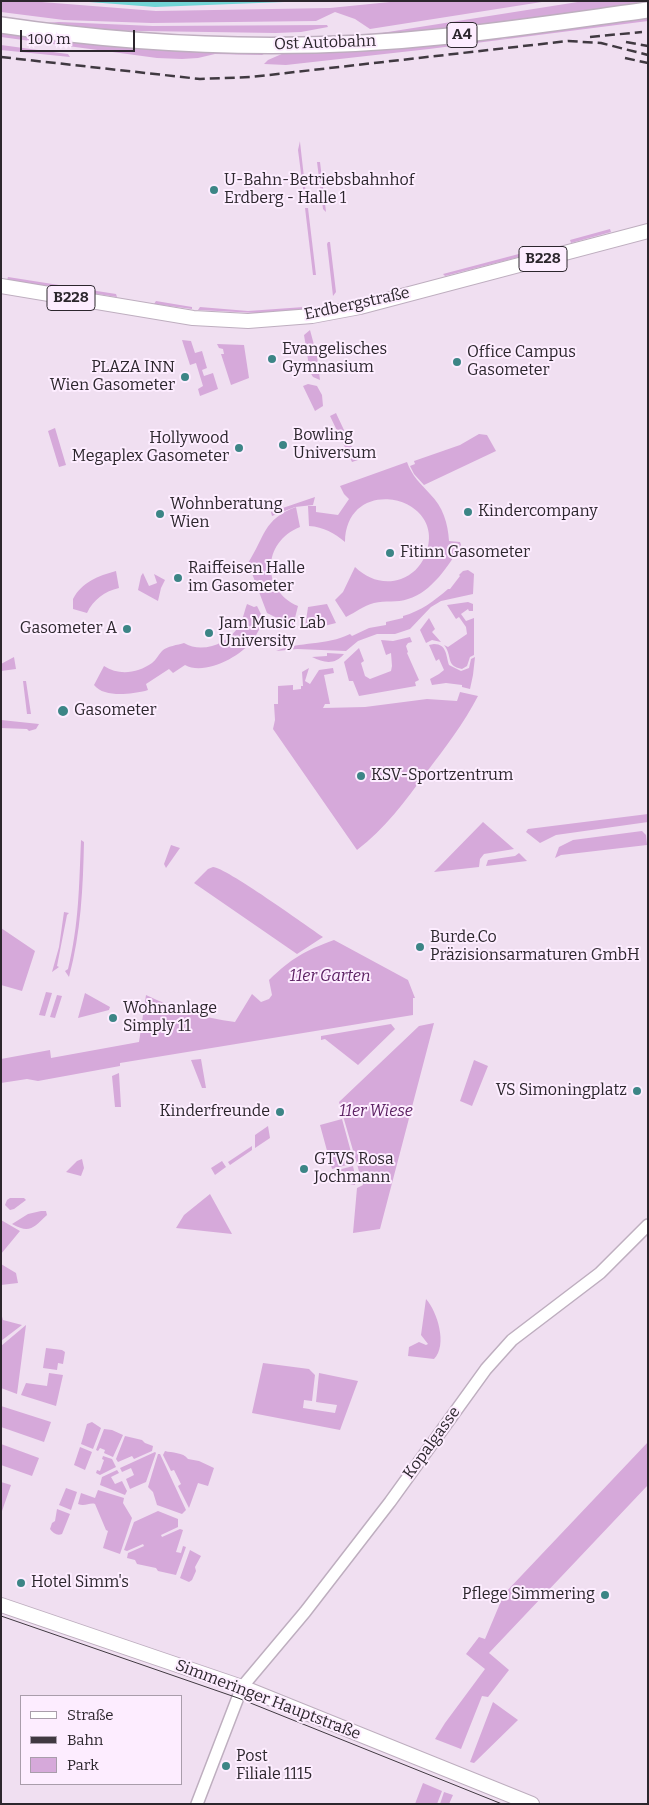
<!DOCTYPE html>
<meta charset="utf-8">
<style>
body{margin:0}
#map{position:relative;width:649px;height:1805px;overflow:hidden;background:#f0dff1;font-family:Bitter,serif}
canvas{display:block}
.frame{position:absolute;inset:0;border:2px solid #2c262d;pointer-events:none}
.legend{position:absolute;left:20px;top:1695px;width:162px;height:90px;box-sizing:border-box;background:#fdedff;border:1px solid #a99dab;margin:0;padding:6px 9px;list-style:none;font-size:15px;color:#2c262d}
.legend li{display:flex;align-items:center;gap:10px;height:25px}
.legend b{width:25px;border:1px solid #a99dab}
.scale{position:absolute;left:20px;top:30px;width:115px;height:22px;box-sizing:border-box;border:2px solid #2c262d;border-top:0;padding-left:6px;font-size:15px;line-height:18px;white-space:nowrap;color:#2c262d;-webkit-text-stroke:4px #fdedff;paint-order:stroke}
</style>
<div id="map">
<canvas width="649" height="1805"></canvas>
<div class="frame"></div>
<ul class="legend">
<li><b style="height:6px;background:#fff"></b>Straße</li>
<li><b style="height:6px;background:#403941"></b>Bahn</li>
<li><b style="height:14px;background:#d6a9da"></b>Park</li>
</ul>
<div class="scale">100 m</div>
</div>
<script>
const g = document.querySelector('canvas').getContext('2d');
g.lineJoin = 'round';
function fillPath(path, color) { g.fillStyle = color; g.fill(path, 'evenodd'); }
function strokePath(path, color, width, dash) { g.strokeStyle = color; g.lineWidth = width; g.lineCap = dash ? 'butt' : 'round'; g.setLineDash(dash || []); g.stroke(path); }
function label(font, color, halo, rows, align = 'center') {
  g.font = font + ' Bitter,serif'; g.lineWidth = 4; g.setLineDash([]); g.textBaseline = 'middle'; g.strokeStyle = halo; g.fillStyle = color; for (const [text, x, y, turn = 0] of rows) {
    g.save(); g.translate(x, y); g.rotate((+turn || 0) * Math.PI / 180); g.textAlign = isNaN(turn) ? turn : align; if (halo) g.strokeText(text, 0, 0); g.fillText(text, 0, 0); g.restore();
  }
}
const green = new Path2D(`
 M1,1h28l127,10 174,-3 70,-7h148l-178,28 -15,-10 -20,-7 -19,9 -165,2 -87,-3 -63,-8z
 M584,1h64v2l-175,25 -169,13 -114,-5 117,2 62,-3z
 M648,17v4l-219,28 -143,16 -22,-1 4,-4 16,-7 82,-3 133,-13 1,2 8,-1v-2z
 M59,22l94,4 174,-1 1,2 -27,5 -25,1 -201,-3 -47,-6z
 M1,33l77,10 108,9 80,1 -4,2 -47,-1 -17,4 -16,1 -25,-1 -156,-21z
 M1,45l67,9 2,3 -69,-7z
 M300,141v1l7,62h-2l-7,-54z
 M317,162h3l6,50 -3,-3z
 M305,208h3l8,67h-3z
 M610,229l1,3 -40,11 -1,-3z
 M328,242h2l6,50 -3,4 -6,-52z
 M530,251l1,3 -86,22 -2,-2z
 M8,277l108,17 1,3 -110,-17z
 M156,301l36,6v2l-38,-5z
 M200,307l48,4 56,-4 3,3 -50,3 -59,-3z
 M310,330l7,26 3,24 -7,-3 -3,-5 -6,-37z
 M182,340l9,1 4,12 7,-2 5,17 -5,2 2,6 9,-3 5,16 -18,7 -2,-7 5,-3 -7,-23 -6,2z
 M217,344l27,1 5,33 -18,7 -10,-31h3l-1,-5 -4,-1z
 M308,384l9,2 5,9 1,11 -8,5 -12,-25z
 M336,413l22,47 -6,2 -22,-46z
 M55,428l11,37 -7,2 -11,-36z
 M479,434l8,1 9,16 -72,34 -10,-11 -4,-8 5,-2 -1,-3 46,-16z
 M407,462c5,14 13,21 23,32 13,13 18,29 19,47l11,1 1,3c-12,20 -29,47 -53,54 -11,4 -23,1 -34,4 -11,3 -18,9 -28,14l-11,-17 8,-8 12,-25c13,12 29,18 46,12 11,-4 19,-12 24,-23 26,-60 -79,-84 -80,-14 -11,-9 -21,-15 -36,-16l-1,-20h8v6l22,3 11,-16 -5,-5 -4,-8z
 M315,497l-2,8 -18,2 -23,9 -1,-4z
 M296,507l4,20c-38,15 -39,63 -2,79l-5,20 -26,-13 -19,-50c17,-26 15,-44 48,-56z
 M468,570l6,4 -1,20 -32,7 -10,6 -21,22 -15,5h-18l-19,7 -12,10 -49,-2 -21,2c24,-10 50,-5 74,-17l2,2 17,-8 17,-3v-3l17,-4v-2c18,-5 31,-15 45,-27h2l10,-13 -1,-1 4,-4z
 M116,571l3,17c-14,3 -26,12 -32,25l-14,-4v-10c9,-17 25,-23 43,-28z
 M143,573l6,13 8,-3 -3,-9 11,6 -4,8 -3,13 -20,-11 3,-14z
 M468,602l5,2v7h-4l-1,-2 -7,5 5,7 8,-3v37l-4,2 -3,9 -5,3c-17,-3 -9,-13 -18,-24l4,2 19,-13 -1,-7 -7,-10 -3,2 -9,-14z
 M247,604l7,3 3,-1 7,14c-4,7 -7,15 -12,21 -12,16 -48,35 -67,24l-12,8 -4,-4 -23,15 2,6 -3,1c-14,3 -41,7 -51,-6l10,-19c15,10 34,7 48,-3 4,-3 6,-8 10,-12 5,-5 16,-6 22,-8 18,11 44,1 55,-17 4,-6 5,-14 8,-22z
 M327,604l9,19 -20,5h-11l3,-21z
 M429,618l6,11 -3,3 9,10 -9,-2 -6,3 -6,-13z
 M410,637l2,5 -4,1 -2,3 2,6 -1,1 12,27 -4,2 1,4 -57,10 -6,-15h-4l-5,-19 15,-14 5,13 -3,2 4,13 5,3 21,-8 1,-5 -1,-13 -5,2 -5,-15 12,1z
 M434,644c13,0 12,12 15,21l12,6 8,-3 2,-9 4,-2 -2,18 -3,14 -8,-2v-2l-16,-2 -14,2 -2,-6 9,-5 5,-4 -5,-11 -3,2 -7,-16z
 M327,653l17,1c-9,11 -20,9 -32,3l15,-1z
 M14,657l2,12 -15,2v-7z
 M309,668l-4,13 5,3 9,-14 14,-2 1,5 -10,2 6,29h-5l-2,4 42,-1 62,-8 30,2 3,-9 18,4c-14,27 -33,52 -52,77 -21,28 -41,56 -69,77l-84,-121 2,-9 -1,-16h4v-18l15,-1v5l8,-1v-3h2l-1,-14z
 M23,681h3l5,33h-4z
 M1,720l38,4 -3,5 -7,2 -2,-2 -26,-1z
 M648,814v8l-92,13 -16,8 -14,-11 2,-3z
 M483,822l31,27 -30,5 -4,5 -1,8 -45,5z
 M642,831l4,4 1,10 -86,10 -6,3 4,-11 14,-7z
 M81,840l3,2c-1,46 -3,90 -15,135l-4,-6 3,-2c11,-45 11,-83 13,-129z
 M171,845l9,3 -14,20 -2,-4z
 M519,853l8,8 -41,5 2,-6 27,-4z
 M213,867c12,0 94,59 110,70l-26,17 -103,-71 14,-14z
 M64,912l5,1 -2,2 -10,51 2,1 -7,5 7,-25z
 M1,928l34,23 -13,40 -21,-6z
 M334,940l74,40 7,18h-2v17l-293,48v3l-82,15 -11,-2 -26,4v-24l49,-9 1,8 88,-16 7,-47c29,14 57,23 89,27l17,-28 9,8 8,-3 3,-4 -3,-15c23,-22 35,-29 65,-40z
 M46,992l6,1 -7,23 -6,-1z
 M85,993l25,14 -1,3 -31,8z
 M57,995l5,1 -7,22 -5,-1z
 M434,1023l-54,206 -27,4 4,-45 6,-3 -24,-83 80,-76z
 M391,1024l4,5 -37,36 -33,-26 -4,1v-4z
 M201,1059l5,29h-4l-11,-28z
 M474,1060l14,6 -16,40 -12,-5z
 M119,1073l2,34h-6l-3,-31z
 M342,1119l12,44 -22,6 -12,-44z
 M268,1126l2,12 -15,10v-13z
 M252,1146v4l-22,15 -2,-3z
 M82,1159l2,9 -3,8 -15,-4 11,-11z
 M222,1161l4,6 -11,8 -4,-7z
 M353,1166l3,14 -1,5 -15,-3 -2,-12z
 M210,1194l22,40 -56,-6 8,-13z
 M10,1198h14l2,2 -12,9 -4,1 -5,-5 2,-5z
 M41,1211h5l1,4c-14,13 -17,19 -35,9l16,-10z
 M1,1220l19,11 -19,23z
 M1,1264l15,9 2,10 -17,2z
 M426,1299c11,12 22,46 8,60l-26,-3 1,-9 10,-5 7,3 2,-1 -7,-9z
 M1,1313l2,7 19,5 -21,16z
 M26,1325l-9,69 -16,-6v-42z
 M46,1348l16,2 3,2 -2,12 -5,-1 -1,7 -14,-2z
 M263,1363l46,6 6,6 -3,26 -8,-1 -1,8 32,5 2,-8 -21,-3 3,-29 39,8 -18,49 -88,-17z
 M49,1373l14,2 -7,31 -35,-11 5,-12 21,3z
 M1,1406l50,16 -7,20 -43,-15z
 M92,1422l9,6 -8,21 -12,-5 6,-20z
 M104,1429l8,1 11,5 -10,22 -9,-4 1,-3 -5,-2 -2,3 -2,-1z
 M125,1436l17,4 3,3 8,3 -1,5 -18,8 -2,-3 -14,6 -2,-3z
 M648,1442v43l-159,168 20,17 -21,27 -6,-1 -21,53 -26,-10 10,-16 40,-54 -19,-15 13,-17 6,2 19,-45z
 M1,1444l38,14 -7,18 -31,-11z
 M80,1447l12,5 -7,18 -11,-5z
 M165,1451c7,2 18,1 23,8l11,2 15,7 -6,18 -10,-3 -9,25 -11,-22 3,-2 -7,-14 -3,1 -8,-16z
 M155,1452l1,1 -10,29 -16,7 -4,-10 8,-4 -3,-7 -9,4 -2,-4z
 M158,1454h2l26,56 -4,4 -25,-9 -4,-13 -5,-5z
 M103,1456l9,3 4,8 -16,8 -4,-2 1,-3 3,1 4,-11 -2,-1z
 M117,1470l2,3 -8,4 4,7 7,-3 5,10 -2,4 -25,-10 2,-8z
 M1,1482l10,3 -10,29z
 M66,1488l11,4 -6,18 -12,-5z
 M98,1490l26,8 -1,5 9,15 -12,36 -17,-6 5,-17 -2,-1 -11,-26c-5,-2 -10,3 -17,0l3,-11 14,5z
 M57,1509l13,5 -8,20c-5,2 -9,-1 -12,-5l2,-6 3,-2z
 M158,1511l20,8v8l-17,8 1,2 18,-8 3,1 -7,22 5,1 2,-7 3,1 -10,28 -18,-4 -2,-3 -19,-4 -2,-4 -8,-2 1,-5 16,-7 -1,-2 -16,7 -3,-1 10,-28z
 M190,1550l11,6 -6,11 1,4 -4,9 -3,2 -9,-4z
 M493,1702l25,18 -44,43 -4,-1z
 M423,1783l19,8 -5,13h-22z
 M444,1792l9,3 -4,9h-9z`);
const water = new Path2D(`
 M76,1h234l-155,6z`);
const minor = new Path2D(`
 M197,1804l45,-117 63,-75 85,-110 96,-133 26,-29 88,-67 48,-48`);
const major = new Path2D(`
 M1,286l192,32 55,3 64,-5 48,-9 288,-76
 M1,1605l241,82 290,117`);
const highway = new Path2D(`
 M1,25c148,22 300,27 448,11 67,-7 133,-17 199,-26`);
const tram = new Path2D(`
 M1,1616l237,82 264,106`);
const rail = new Path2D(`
 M590,37l52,-5
 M626,42l22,4
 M1,57l199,22 51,-2 317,-36 33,2 47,12
 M625,58l23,5`);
const markers = [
 [214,190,5,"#3c8586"],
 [272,359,5,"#3c8586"],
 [457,362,5,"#3c8586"],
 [185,377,5,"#3c8586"],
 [283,445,5,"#3c8586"],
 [239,448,5,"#3c8586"],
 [468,512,5,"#3c8586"],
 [160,514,5,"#3c8586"],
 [390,553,5,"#3c8586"],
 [178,578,5,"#3c8586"],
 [127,629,5,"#3c8586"],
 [209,633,5,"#3c8586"],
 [63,711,6,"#3c8586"],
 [361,776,5,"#3c8586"],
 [420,947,5,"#3c8586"],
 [113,1018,5,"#3c8586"],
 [637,1091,5,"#3c8586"],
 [280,1112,5,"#3c8586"],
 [304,1169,5,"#3c8586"],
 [21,1583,5,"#3c8586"],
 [605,1595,5,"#3c8586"],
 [226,1766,5,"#3c8586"]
];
const shields = [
 [462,35,30],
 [543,259,48],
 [71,298,48]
];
const shieldNames = [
 ["A4",462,35],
 ["B228",543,259],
 ["B228",71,298]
];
const streetNames = [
 ["Ost Autobahn",325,43,-2],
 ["Erdbergstraße",357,304,-12],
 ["Kopalgasse",432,1443,-54],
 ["Simmeringer Hauptstraße",268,1700,21]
];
const poiNames = [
 ["U-Bahn-Betriebsbahnhof",224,181],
 ["Erdberg - Halle 1",224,199],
 ["Evangelisches",282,350],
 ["Gymnasium",282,368],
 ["Office Campus",467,353],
 ["Gasometer",467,371],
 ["PLAZA INN",175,368,"right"],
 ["Wien Gasometer",175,386,"right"],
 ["Bowling",293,436],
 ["Universum",293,454],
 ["Hollywood",229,439,"right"],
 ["Megaplex Gasometer",229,457,"right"],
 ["Wohnberatung",170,505],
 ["Wien",170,523],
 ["Kindercompany",478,512],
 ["Fitinn Gasometer",400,553],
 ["Raiffeisen Halle",188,569],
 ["im Gasometer",188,587],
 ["Jam Music Lab",219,624],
 ["University",219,642],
 ["Gasometer A",117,629,"right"],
 ["Gasometer",74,711],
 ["KSV-Sportzentrum",371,776],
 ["Burde.Co",430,938],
 ["Präzisionsarmaturen GmbH",430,956],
 ["Wohnanlage",123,1009],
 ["Simply 11",123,1027],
 ["VS Simoningplatz",627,1091,"right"],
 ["Kinderfreunde",270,1112,"right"],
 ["GTVS Rosa",314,1160],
 ["Jochmann",314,1178],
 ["Hotel Simm's",31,1583],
 ["Pflege Simmering",595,1595,"right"],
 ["Post",236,1757],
 ["Filiale 1115",236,1775]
];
const parkNames = [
 ["11er Garten",330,977],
 ["11er Wiese",376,1112]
];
fillPath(green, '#d6a9da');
fillPath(water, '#71d4d5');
strokePath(minor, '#beaebf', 14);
strokePath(major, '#beaebf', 16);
strokePath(highway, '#beaebf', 18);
strokePath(minor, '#fff', 11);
strokePath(major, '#fff', 14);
strokePath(highway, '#fff', 15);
strokePath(tram, '#403941', 1);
strokePath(rail, '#403941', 2.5, [10, 5]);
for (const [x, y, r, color] of markers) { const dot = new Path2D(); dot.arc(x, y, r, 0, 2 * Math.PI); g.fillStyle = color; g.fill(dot); strokePath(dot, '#fdedff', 2); }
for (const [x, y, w] of shields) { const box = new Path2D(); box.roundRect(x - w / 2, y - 12.5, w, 25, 4); g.fillStyle = '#fdedff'; g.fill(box); strokePath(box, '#2c262d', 1); }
label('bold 15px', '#2c262d', null, shieldNames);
label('16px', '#2c262d', '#fdedff', streetNames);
label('16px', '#2c262d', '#fdedff', poiNames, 'left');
label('italic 16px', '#5c2163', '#fdedff', parkNames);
</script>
